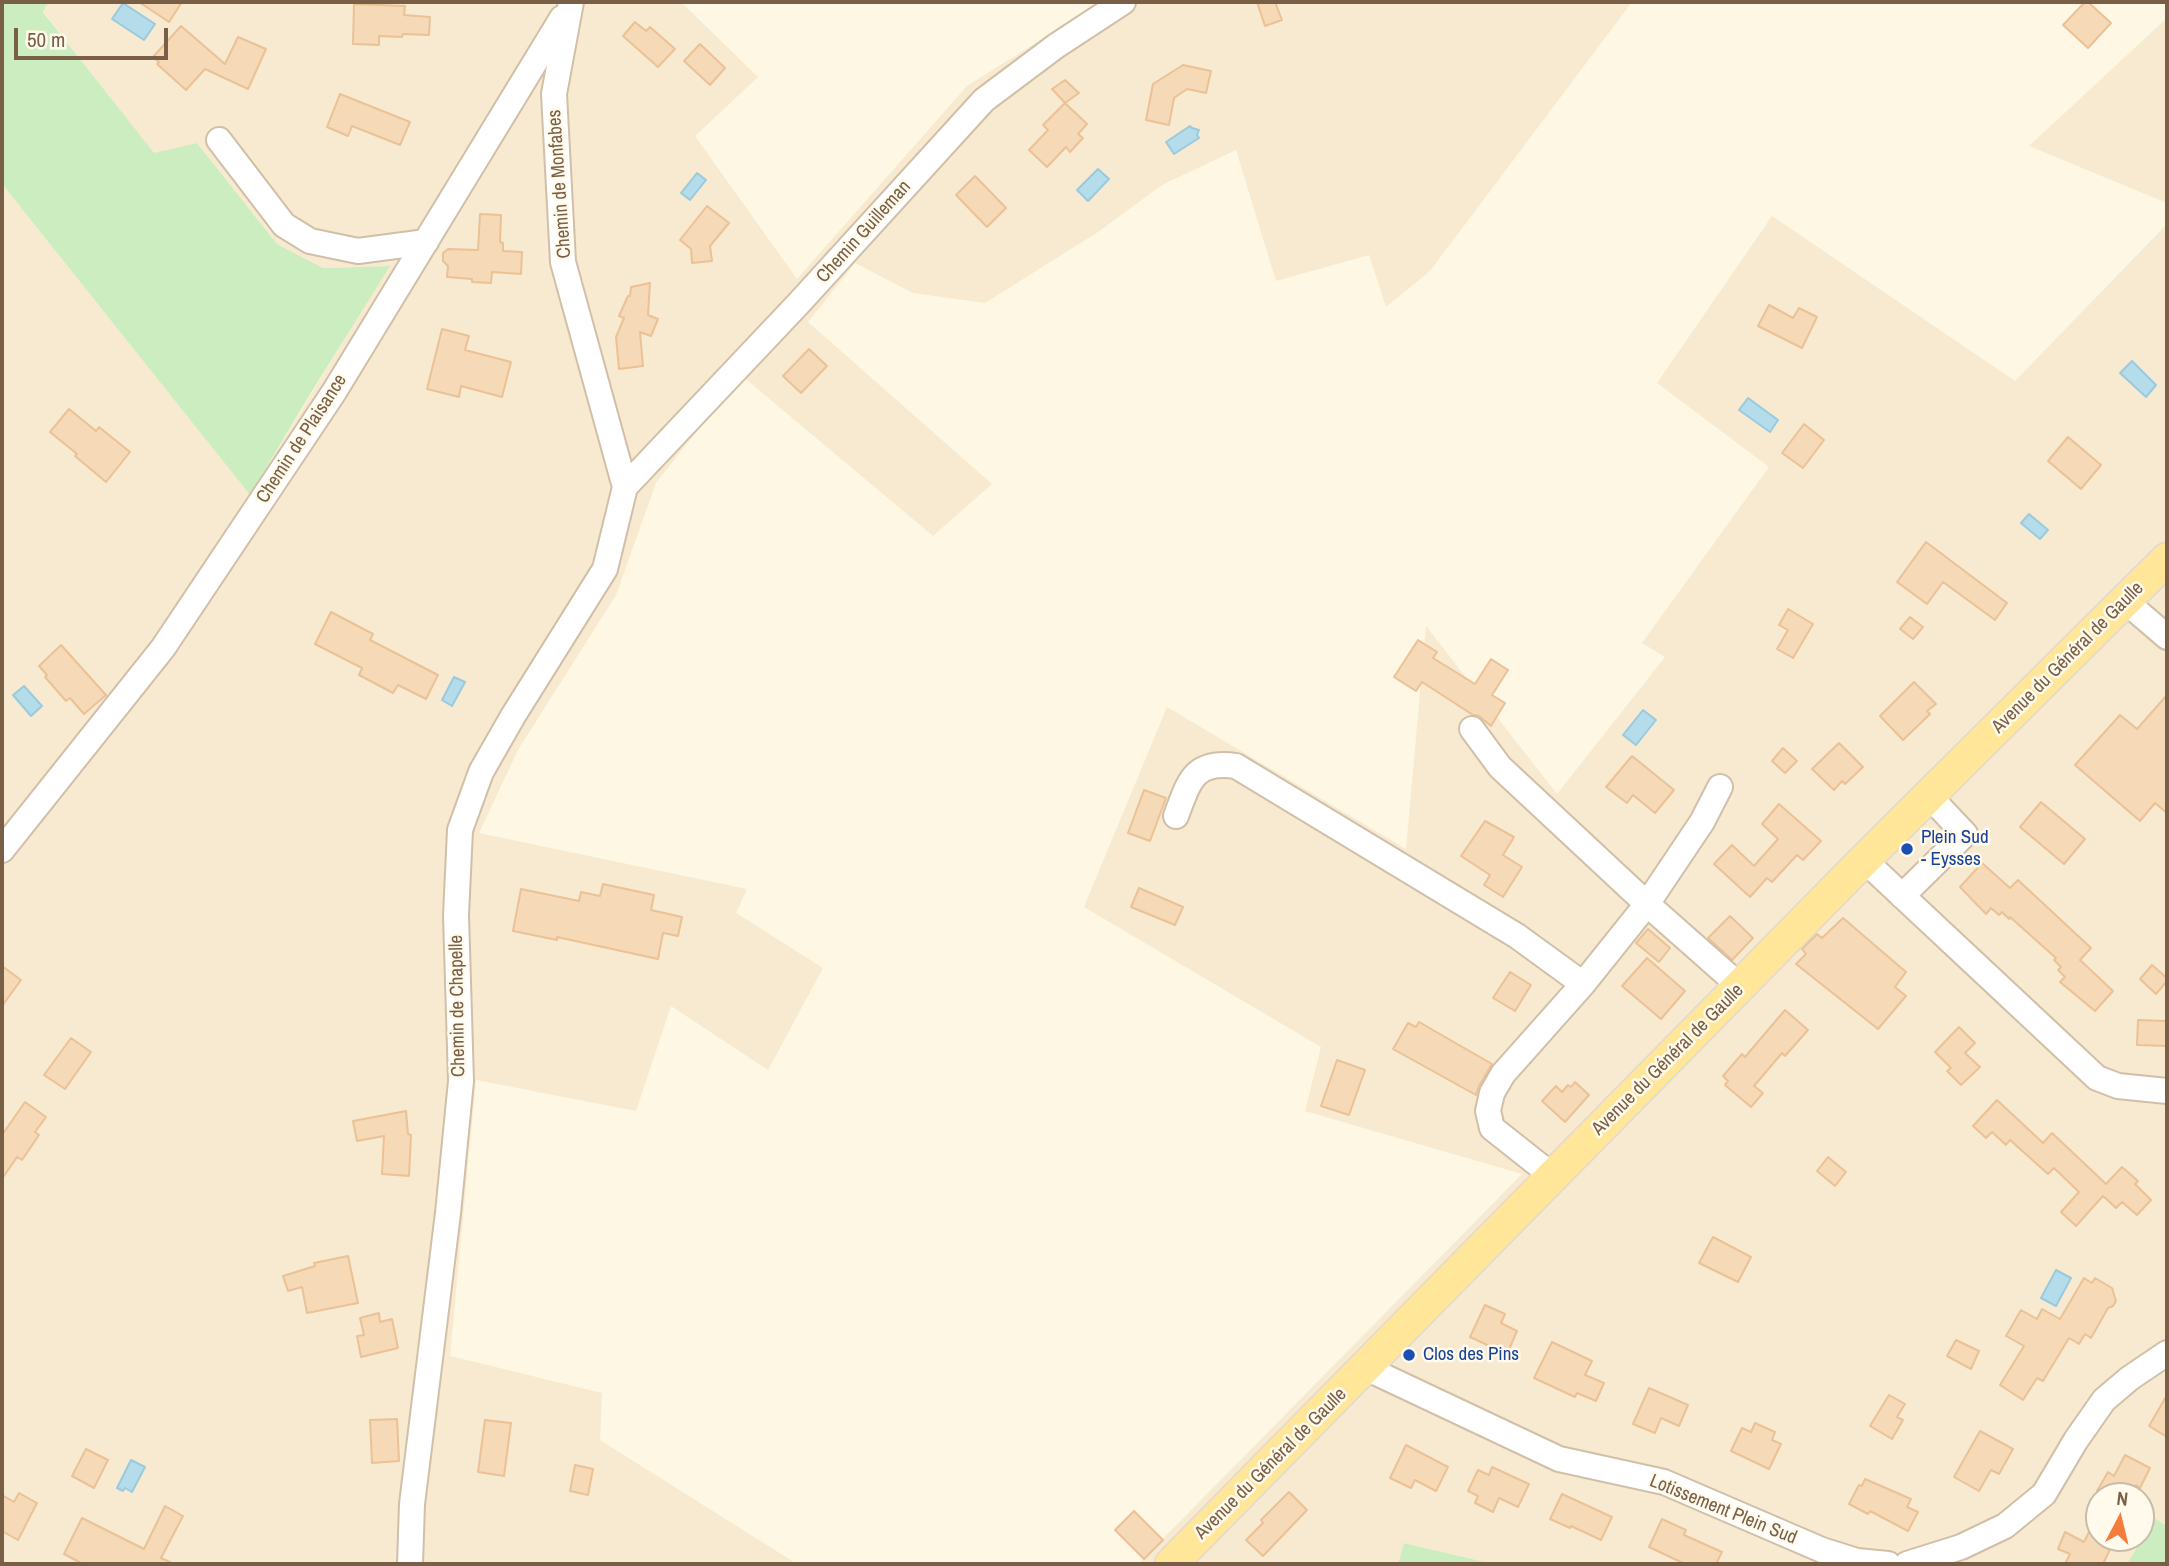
<!DOCTYPE html>
<meta charset="utf-8">
<style>
body{margin:0}
#map{position:relative;width:2169px;height:1566px;overflow:hidden;background:#fef7e3;font-family:"Archivo Narrow",sans-serif}
canvas{display:block}
.frame{position:absolute;inset:0;border:4px solid #795f46;pointer-events:none}
.north{position:absolute;left:2085px;top:1482px;width:70px;height:70px;box-sizing:border-box;background:#fffaeb;border:2px solid #c9bca9;border-radius:50%;rotate:7deg;font-size:19px;font-weight:700;line-height:28px;text-align:center;color:#795f46}
.north::after{content:'';display:block;margin:auto;width:24px;height:32px;background:#f47c3c;clip-path:polygon(50% 0,100% 100%,50% 72%,0 100%)}
.scale{position:absolute;left:14px;top:28px;width:154px;height:32px;box-sizing:border-box;border:4px solid #795f46;border-top:0;padding-left:9px;font-size:21px;line-height:24px;white-space:nowrap;color:#795f46;-webkit-text-stroke:5px #fffaeb;paint-order:stroke}
</style>
<div id="map">
<canvas width="2169" height="1566"></canvas>
<div class="frame"></div>
<div class="north">N</div>
<div class="scale">50 m</div>
</div>
<script>
const g = document.querySelector('canvas').getContext('2d');
g.lineJoin = 'round';
function fillPath(path, color) { g.fillStyle = color; g.fill(path, 'evenodd'); }
function strokePath(path, color, width, dash) { g.strokeStyle = color; g.lineWidth = width; g.lineCap = dash ? 'butt' : 'round'; g.setLineDash(dash || []); g.stroke(path); }
function label(font, color, halo, rows, align = 'center') {
  g.font = font + ' "Archivo Narrow",sans-serif'; g.lineWidth = 5; g.setLineDash([]); g.textBaseline = 'middle'; g.strokeStyle = halo; g.fillStyle = color; for (const [text, x, y, turn = 0] of rows) {
    g.save(); g.translate(x, y); g.rotate((+turn || 0) * Math.PI / 180); g.textAlign = isNaN(turn) ? turn : align; if (halo) g.strokeText(text, 0, 0); g.fillText(text, 0, 0); g.restore();
  }
}
const residential = new Path2D(`
 M48,2h633l77,75 -63,59 102,143 170,-193 134,-84h531l-202,269 -44,36 -17,-52 -93,26 -40,-131 -74,35 -64,47 -113,71 -72,-10 -58,-30 -47,59 184,162 -59,52 -192,-161 -85,108 -40,112 -98,155 -39,83 268,56 -11,24 87,55 -55,102 -97,-64 -35,105 -160,-31 -26,276 152,37 -2,47 197,124h-795v-1380l248,311 139,-229 -66,2 -46,-24 -80,-101 -43,11 -111,-143z
 M2167,18v185l-138,-57z
 M1772,216l243,165 152,-157v1302l-14,-8 -26,46h-634l-89,-21 -6,21h-260l384,-390 -217,-63 16,-64 -237,-140 83,-200 239,142 20,-223 131,168 108,-137 -23,-14 127,-176 -112,-84zM2099,1496h42v42h-42z`);
const green = new Path2D(`
 M2,2h46l-5,10 111,141 43,-10 80,101 46,24 67,-2 -81,130 -59,99 -248,-311z
 M2154,1518l13,8v38h-40z
 M1404,1543l89,21h-95z`);
const water = new Path2D(`
 M123,3l32,21 -11,16 -32,-21z
 M1190,126l2,2 7,2 -2,5 2,3 -25,16 -8,-12z
 M1098,169l11,10 -21,22 -11,-11z
 M697,173l9,7 -16,20 -9,-7z
 M2132,361l24,24 -10,12 -26,-24z
 M1748,398l30,22 -8,12 -31,-22z
 M2029,514l19,16 -8,9 -19,-16z
 M454,677l11,5 -13,24 -10,-6z
 M24,686l18,20 -11,10 -18,-21z
 M1643,710l13,10 -20,25 -13,-10z
 M2056,1270l15,8 -15,28 -15,-8z
 M131,1460l14,7 -13,25 -7,-4 -2,3 -6,-3z`);
const building = new Path2D(`
 M139,2h43l-13,20z
 M1257,2h18l7,18 -17,6z
 M2085,2h3l23,21 -23,25 -25,-23z
 M354,4l51,2 -1,9 26,2 -1,18 -26,-1 -1,3 -23,-1v9l-26,-1z
 M635,22l11,9 4,-4 25,22 -17,18 -35,-31z
 M181,26l44,38 13,-27 28,12 -18,40 -43,-20 -19,21 -29,-26 2,-2 -6,-5z
 M700,44l25,24 -15,17 -26,-24z
 M1183,65l28,6 -5,22 -19,-4 -13,9 -5,27 -23,-5 7,-36z
 M1065,80l14,13 -14,10 22,21 -9,10 5,4 -13,14 -4,-5 -19,20 -18,-17 19,-20 -5,-5 22,-22 -13,-14z
 M340,94l70,28 -10,23 -48,-19 -4,10 -21,-9z
 M975,176l31,32 -19,19 -31,-32z
 M707,206l22,17 -19,23 2,15 -20,2 -1,-14 -11,-9z
 M480,214l21,1 -1,27 3,1v8l19,1 -1,22 -29,-2 -1,11 -19,-1v-3l-25,-2 1,-11 -5,-5v-8l5,-4 30,1z
 M650,283l-2,32 10,4 -7,17 -11,-4 3,34 -24,3 -3,-32 8,-19 -5,-2 9,-20h2l1,-9z
 M1769,305l24,13 6,-10 18,9 -15,31 -44,-22z
 M442,329l27,7 -4,14 46,12 -9,35 -41,-11 -2,11 -32,-8z
 M809,349l18,17 -26,27 -18,-17z
 M69,409l27,22 3,-4 31,25 -24,30 -31,-26 2,-2 -27,-22z
 M1804,424l20,16 -21,28 -21,-15z
 M2068,437l33,28 -20,24 -33,-28z
 M1926,542l81,61 -12,17 -52,-38 -16,22 -30,-22z
 M1788,609l25,15 -20,34 -16,-9 11,-19 -9,-5z
 M331,612l42,22 -3,6 68,35 -12,24 -28,-14 -5,8 -34,-18 3,-7 -47,-24z
 M1910,617l13,10 -10,12 -13,-10z
 M1418,640l19,12 -4,6 42,26 16,-25 17,11 -16,25 13,8 -14,23 -12,-10 -6,-1 -51,-33 -6,9 -22,-14z
 M61,645l45,50 -22,19 -14,-16 -4,3 -21,-24 2,-2 -8,-9z
 M1914,682l22,22 -9,7 3,3 -27,26 -23,-24z
 M2167,695v118l-12,-10 -15,18 -65,-56 45,-50 17,14z
 M1839,743l24,24 -18,17 -3,-3 -8,9 -22,-21z
 M1783,748l14,13 -12,12 -13,-12z
 M1632,756l42,34 -19,23 -22,-18 -6,8 -21,-16z
 M1144,790l22,8 -16,43 -22,-8z
 M2041,802l44,37 -21,25 -44,-37z
 M1779,804l42,37 -18,19 -6,-5 -25,27 -5,-4 -17,19 -36,-33 18,-19 22,21 24,-27 -16,-15z
 M1485,821l29,16 -11,18 19,12 -19,30 -19,-12 6,-10 -29,-19z
 M1982,863l28,25 8,-8 73,68 -11,12 33,31 -18,20 -35,-29 5,-5 -7,-7 3,-3 -7,-7 2,-2 -46,-41 -1,2 -7,-7 -3,3 -8,-7 -5,6 -26,-27z
 M603,884l51,11 -3,15 31,7 -4,19 -15,-3 -5,26 -101,-22v3l-44,-9 8,-42 58,12 2,-9 19,4z
 M1139,888l44,19 -8,18 -44,-18z
 M1730,916l23,22 -21,22 -24,-22z
 M1843,918l63,54 -11,15 11,9 -28,33 -82,-65 10,-10 -4,-5 15,-15 5,4z
 M1648,929l22,19 -11,14 -23,-19z
 M1647,958l38,33 -24,28 -39,-33z
 M2152,965l15,13v3l-11,13 -16,-15z
 M2,966l19,14 -19,26z
 M1510,972l21,13 -16,26 -22,-13z
 M1785,1010l23,20 -23,26 -3,-3 -28,33 9,7 -12,14 -26,-22 3,-4 -5,-5 19,-22 3,3z
 M2138,1020l29,1v25l-30,-1z
 M1419,1022l73,42 -13,22 -3,9 -83,-46 15,-26 8,4z
 M1959,1027l16,16 -10,10 15,14 -19,18 -14,-14 4,-3 -16,-16z
 M71,1038l20,14 -26,37 -21,-14z
 M1337,1060l28,10 -16,45 -28,-9z
 M1575,1082l14,13 -24,27 -23,-21 14,-15 6,6 6,-7 3,2z
 M1997,1100l46,43 9,-10 54,51 16,-17 16,14 -3,3 16,16 -14,15 -15,-13 -6,6 -13,-12 -27,30 -15,-14 18,-20 -25,-24 -6,6 -38,-34 -4,5 -14,-13 -6,6 -13,-12z
 M25,1102l21,15 -11,15 4,3 -17,25 -5,-3 -15,22v-44z
 M406,1111l2,23 3,1 -2,41 -27,-2 2,-38 -27,5 -4,-20z
 M1828,1157l18,15 -11,14 -18,-15z
 M1713,1237l38,20 -13,25 -39,-19z
 M348,1256l10,47 -51,10 -5,-26 -14,4 -5,-15 32,-10 -1,-3z
 M2084,1278l8,5 3,-5 17,10 4,13 -3,5 -5,2 -17,30 -6,-4 -6,10 -10,-6 -26,43 -6,-3 -14,22 -23,-15 24,-39 -18,-10 15,-26 16,9 5,-10 18,10z
 M1485,1305l20,9 -4,9 16,8 -10,23 -37,-17z
 M379,1313l1,9 12,-3 6,29 -37,9 -4,-21 7,-1 -4,-17z
 M1956,1340l23,11 -8,18 -24,-13z
 M1552,1342l40,19 -7,14 19,8 -8,18 -19,-8 -2,4 -41,-19z
 M1649,1388l39,17 -9,21 -18,-8 -6,15 -22,-9z
 M1889,1395l16,9 -8,13 6,3 -11,19 -22,-13z
 M2167,1395v42l-18,-11z
 M397,1419l2,42 -27,2 -2,-43z
 M485,1420l26,3 -7,53 -26,-4z
 M1755,1423l20,9 -3,8 9,4 -12,25 -38,-18 11,-23 9,4z
 M1980,1431l33,18 -14,25 -8,-4 -12,21 -25,-14z
 M1406,1445l42,22 -12,24 -21,-11 -4,8 -21,-10z
 M86,1449l22,11 -14,28 -22,-12z
 M2125,1455l25,13 -10,20 -4,-3 -6,11h-25l-8,-5 11,-19 6,4z
 M575,1465l18,4 -5,26 -18,-4z
 M1492,1467l37,17 -11,23 -19,-9 -6,14 -18,-9 3,-7 -10,-5 10,-21 11,5z
 M1865,1479l46,20 -4,8 11,5 -10,19 -38,-20 -2,3 -19,-10 10,-19 3,1z
 M1289,1492l18,18 -44,46 -17,-16 17,-17 -2,-3z
 M19,1493l18,10 -19,37 -16,-9v-36l12,7z
 M1562,1494l50,23 -11,23 -30,-14 -1,2 -20,-9z
 M165,1506l18,10 -22,42 13,6h-91l-19,-10 18,-36 62,31z
 M1134,1511l29,29 -19,19 -29,-29z
 M1662,1519l24,11 -2,5 38,17 -6,12h-31l-36,-17z
 M2065,1532l19,10 5,-10 24,11 -10,21h-38l5,-10 -12,-5z`);
const minor = new Path2D(`
 M219,140l65,85 26,16 48,10 68,-9
 M625,487l174,-184 185,-203 72,-54 67,-44
 M2125,601l42,36
 M1472,729l28,38 147,137 94,83
 M1176,816c13,-34 17,-56 60,-50l281,170 66,48
 M2,850l161,-202 171,-256 228,-374
 M1864,860l233,218 21,8 49,5
 M1902,896l63,-62 -36,-38
 M1554,1177l-62,-49 -4,-17 4,-18 11,-19 80,-90 64,-80 55,-82 18,-35
 M1366,1368l193,91 105,23 158,68 35,11 31,3
 M410,1564l2,-60 36,-291 13,-132 -5,-166 4,-85 21,-58 32,-56 92,-147 20,-82 -62,-225 -9,-168 17,-92
 M1907,1564l54,-17 44,-21 39,-32 32,-54 28,-40 26,-22 37,-25`);
const major = new Path2D(`
 M1171,1564l693,-704 303,-301`);
const markers = [
 [1907,849,7,"#1a4fb4"],
 [1409,1355,7,"#1a4fb4"]
];
const streetNames = [
 ["Chemin de Monfabes",560,184,-94],
 ["Chemin Guilleman",864,232,-48],
 ["Chemin de Plaisance",302,439,-57],
 ["Avenue du Général de Gaulle",2068,658,-45],
 ["Chemin de Chapelle",458,1006,-91],
 ["Avenue du Général de Gaulle",1668,1060,-45],
 ["Avenue du Général de Gaulle",1271,1464,-45],
 ["Lotissement Plein Sud",1723,1510,22]
];
const transitNames = [
 ["Plein Sud",1921,838],
 ["- Eysses",1921,860],
 ["Clos des Pins",1423,1355]
];
fillPath(residential, '#f7ead0');
fillPath(green, '#ccedc0');
fillPath(water, '#b5dcea');
strokePath(water, '#9acadd', 2);
fillPath(building, '#f6d9b7');
strokePath(building, '#ebc196', 2);
strokePath(minor, '#d1bfa8', 28);
strokePath(major, '#dfd9d3', 35);
strokePath(minor, '#fff', 24);
strokePath(major, '#ffe699', 32);
for (const [x, y, r, color] of markers) { const dot = new Path2D(); dot.arc(x, y, r, 0, 2 * Math.PI); g.fillStyle = color; g.fill(dot); strokePath(dot, '#fffaeb', 2.5); }
label('19px', '#795f46', '#fffaeb', streetNames);
label('19px', '#164399', '#fffaeb', transitNames, 'left');
</script>
